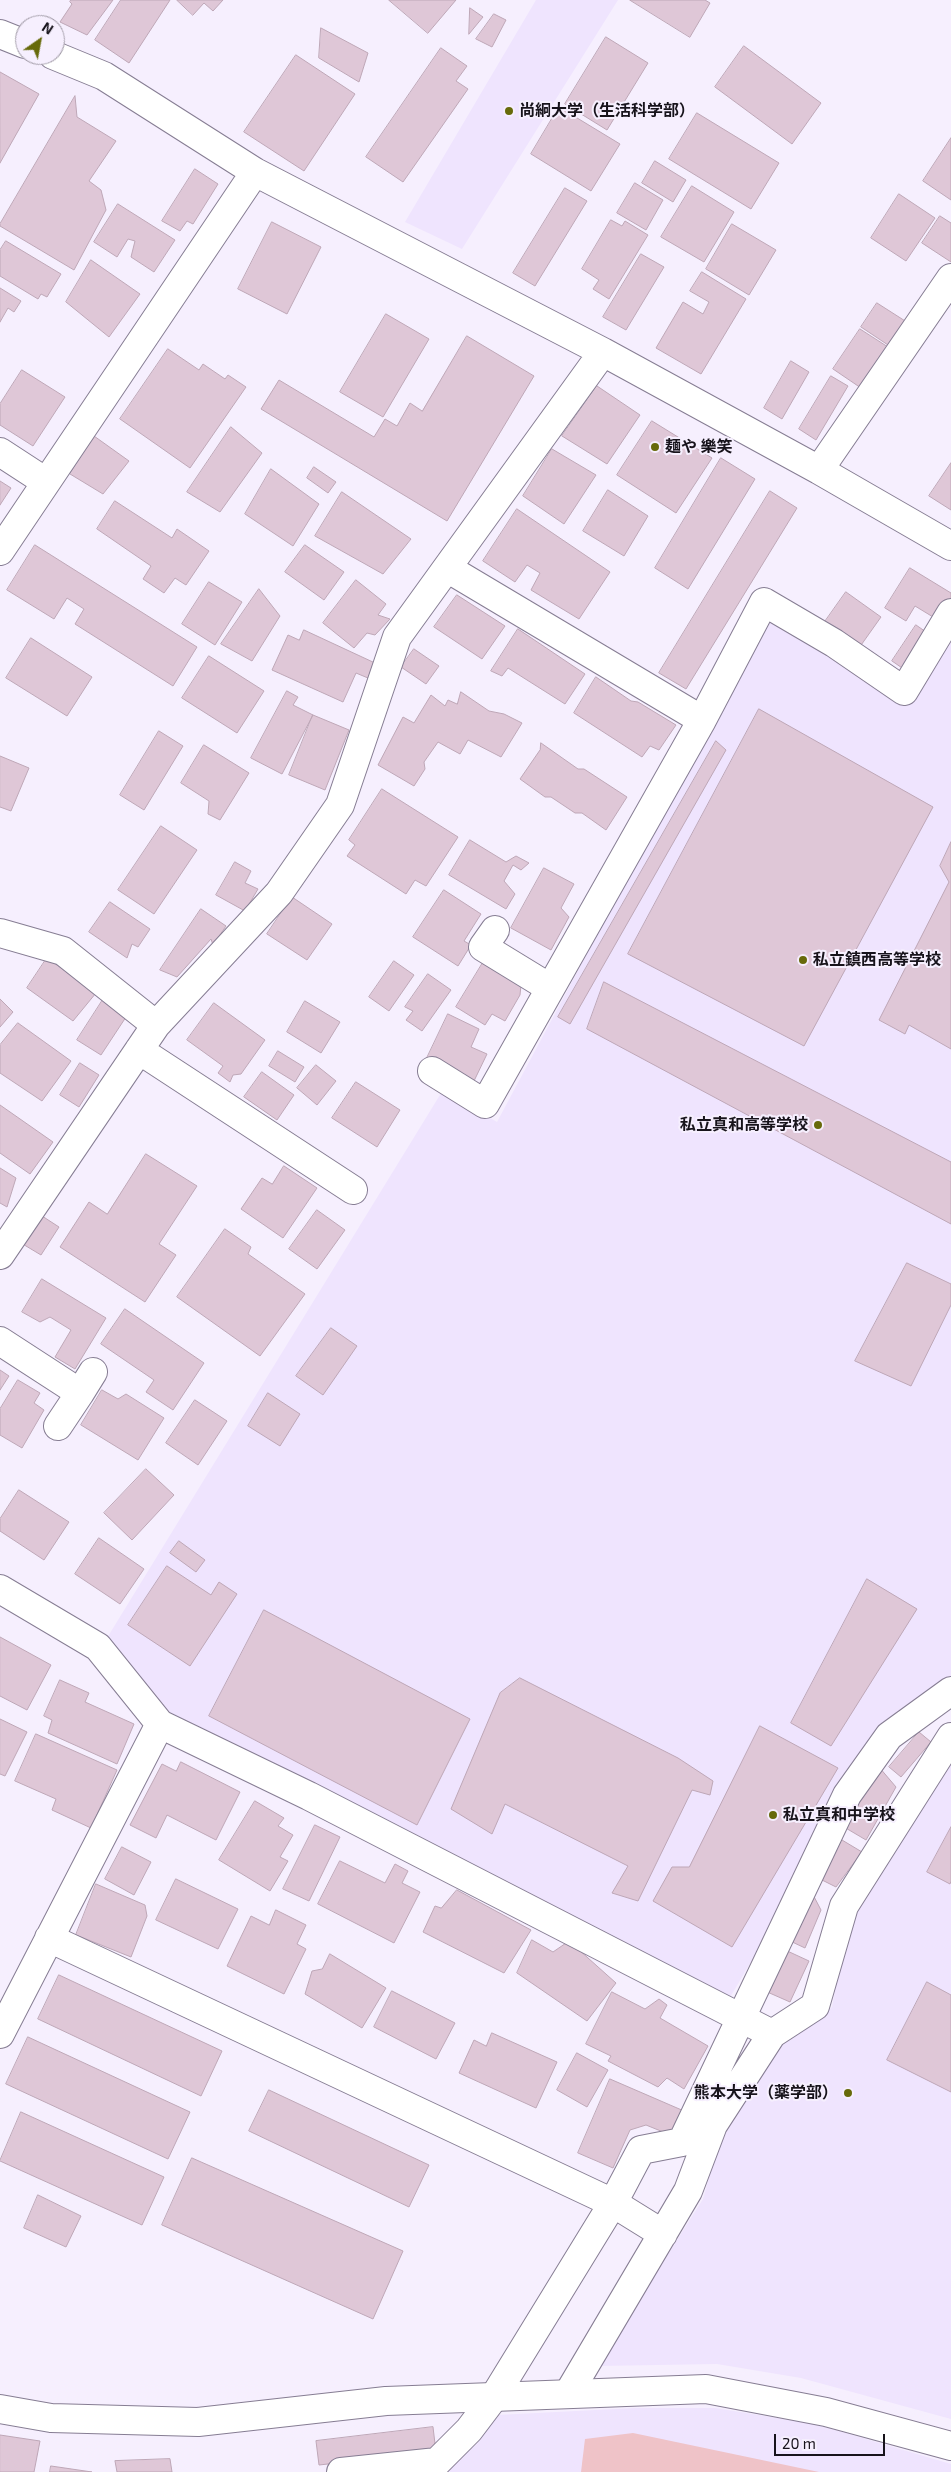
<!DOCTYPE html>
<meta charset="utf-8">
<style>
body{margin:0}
#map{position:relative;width:951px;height:2472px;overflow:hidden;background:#f6effe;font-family:"Exo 2",sans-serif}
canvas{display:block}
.north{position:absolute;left:15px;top:15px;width:50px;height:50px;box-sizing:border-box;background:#f6effe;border:1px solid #9d97a3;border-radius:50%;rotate:33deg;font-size:14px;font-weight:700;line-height:20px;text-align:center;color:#17131b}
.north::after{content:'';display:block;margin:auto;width:18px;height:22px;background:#676a0a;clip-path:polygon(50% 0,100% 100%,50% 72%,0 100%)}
.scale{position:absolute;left:774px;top:2434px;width:111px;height:22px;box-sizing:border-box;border:2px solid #17131b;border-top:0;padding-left:6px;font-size:15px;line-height:18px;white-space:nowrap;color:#17131b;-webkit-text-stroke:4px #f6effe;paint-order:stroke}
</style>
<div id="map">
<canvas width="951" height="2472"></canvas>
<div class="north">N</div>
<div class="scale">20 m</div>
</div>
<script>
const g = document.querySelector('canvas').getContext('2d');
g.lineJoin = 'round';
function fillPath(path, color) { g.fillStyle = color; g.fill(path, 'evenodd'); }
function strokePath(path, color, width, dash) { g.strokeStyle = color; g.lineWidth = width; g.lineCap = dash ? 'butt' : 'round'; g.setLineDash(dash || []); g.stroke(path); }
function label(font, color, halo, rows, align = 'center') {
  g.font = font + ' "Exo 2","Noto Sans JP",sans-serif'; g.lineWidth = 4; g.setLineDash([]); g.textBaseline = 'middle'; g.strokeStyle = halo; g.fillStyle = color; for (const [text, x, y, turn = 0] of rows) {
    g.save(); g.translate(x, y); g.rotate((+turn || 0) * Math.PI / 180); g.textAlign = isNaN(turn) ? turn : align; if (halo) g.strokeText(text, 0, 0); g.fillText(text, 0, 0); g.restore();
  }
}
const built = new Path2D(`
 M536,0h82l-156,249 -57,-27z
 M780,620l130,82 41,-65v1047l-61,42 -161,273 -577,-294 -45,-67 336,-548 54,32 267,-499z
 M951,1745v674l-150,-41 -84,-14 -120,2 106,-167 19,-69 47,-75 63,-48 18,-98z
 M635,2408h80l100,16 136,40v8h-514l6,-1 34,-27 20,-29z`);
const green = new Path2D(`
 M633,2433l186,39h-238l4,-33z`);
const building = new Path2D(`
 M71,0h42l-26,35 -27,-13 12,-18 -2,-2z
 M121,0h49l-41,63 -34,-23z
 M177,0h46l-10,11 -9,-8 -11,12z
 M389,0h67l-28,33z
 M630,0h75l5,3 -20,34z
 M470,8l13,9 -14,17z
 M494,14l12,6 -14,27 -16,-8z
 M321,28l47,25 -9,29 -40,-24z
 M606,37l42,26 -41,67 -42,-26z
 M744,46l77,57 -29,41 -77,-57z
 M441,48l26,18 -11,15 12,8 -65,93 -37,-25z
 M296,55l59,39 -51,77 -60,-39z
 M0,72l39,22 -39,69z
 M75,96l2,21 39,24 -27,40 12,9 5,20 -32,60 -74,-44v-2z
 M559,107l61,37 -29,47 -60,-37z
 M697,113l82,50 -28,46 -82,-50z
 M951,138v62l-28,-19z
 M655,161l31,19 -13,22 -31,-19z
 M195,169l23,15 -25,40 -6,-3 -7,10 -18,-10z
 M635,183l28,17 -17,30 -29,-17z
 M692,186l42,26 -30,50 -43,-25z
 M565,188l22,13 -52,85 -22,-13z
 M899,194l36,24 -29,43 -35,-23z
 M118,204l57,36 -21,32 -23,-15 4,-16 -7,-2 -11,18 -23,-15z
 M940,216l11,7v39l-29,-19z
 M611,220l11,6 3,-5 23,14 -39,64 -16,-10 6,-9 -17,-11z
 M272,222l49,25 -34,67 -49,-25z
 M732,224l44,26 -27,45 -43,-26z
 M6,241l55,33 -14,23 -6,-3 -3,5 -38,-23v-26z
 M641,254l23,13 -38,63 -23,-13z
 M91,260l49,34 -31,43 -43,-35z
 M702,272l44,27 -45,75 -45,-26 27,-46 20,12 6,-12 -19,-11z
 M0,288l21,13 -7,11 -6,-4 -8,14z
 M877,303l36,23 -16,25 -36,-24z
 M386,314l43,25 -46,78 -43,-25z
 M860,329l28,18 -27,41 -28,-19z
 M467,336l67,40 -87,145 -186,-112 18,-29 95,57 11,-18 12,7 13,-23 12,8z
 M168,349l31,21 4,-6 22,15 3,-4 18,12 -56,81 -70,-49z
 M791,361l18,11 -27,47 -18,-11z
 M22,370l43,27 -32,49 -33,-21v-21z
 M831,376l17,10 -32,54 -17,-11z
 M597,386l43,29 -33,49 -45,-28z
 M652,421l60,37 -36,55 -59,-38z
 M231,427l31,26 -42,59 -33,-20z
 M94,436l35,25 -26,33 -33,-20z
 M552,449l44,26 -32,49 -41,-28z
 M721,458l34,21 -67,110 -33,-21z
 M951,463v47l-22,-14z
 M314,467l22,15 -8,11 -21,-15z
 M271,469l48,35 -26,42 -48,-32z
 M0,481l11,7 -11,17z
 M608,490l40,26 -24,40 -41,-25z
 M770,491l27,17 -111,181 -27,-16z
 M342,492l69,47 -28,35 -68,-38z
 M115,501l57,37 5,-9 32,22 -23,34 -11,-7 -11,15 -21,-14 8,-13 -54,-37z
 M517,509l93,63 -31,47 -48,-29 9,-17 -13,-8 -12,17 -32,-21z
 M35,545l162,102 -24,39 -98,-62 9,-15 -17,-11 -13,21 -47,-29z
 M305,545l39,27 -20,28 -39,-28z
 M910,568l41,25v6l-13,21 -23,-14 -9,15 -21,-13z
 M356,580l30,24 -8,11 12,4 -15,16 -8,-2 -13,15 -31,-25z
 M209,582l33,20 -27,43 -33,-21z
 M259,589l21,27 -28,45 -31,-17z
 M846,592l35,25 -22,31 -35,-25z
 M457,595l48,31 -23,33 -48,-32z
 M916,625l13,9 -24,36 -13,-9z
 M518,629l67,45 -20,30 -57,-36 -6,8 -11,-5z
 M304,630l71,33 -7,15 -12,-5 -13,29 -71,-32 16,-35 11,5z
 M31,638l61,39 -25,39 -61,-38z
 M414,649l25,17 -13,18 -25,-17z
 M209,656l55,35 -27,42 -55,-35z
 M596,677l35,24 7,1 38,23 -17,25 -9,-4 -8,11 -68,-44z
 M287,691l11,6 -5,8 20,10 -31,59 -31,-16z
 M461,692l28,19 15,3 18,9 -21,34 -33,-17 -8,14 -22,-12 -14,20 1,7 -11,17 -36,-21 25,-48 11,6 17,-28 14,11 3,-6 9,4z
 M759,709l174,98 -129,239 -176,-92z
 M313,715l36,15 -24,60 -36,-15z
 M159,731l24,15 -39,64 -24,-15z
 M716,741l10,9 -156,274 -12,-7z
 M541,743l37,26h6l43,28 -21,33 -24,-17h-7l-24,-16h-6l-25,-18 20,-29z
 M204,745l45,28 -29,47 -12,-6 1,-13 -28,-18z
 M0,756l29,12 -18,43 -11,-4z
 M382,789l76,48 -32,49 -11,-6 -9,14 -59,-38 8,-11 -6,-5z
 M161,826l36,24 -43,64 -36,-24z
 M470,840l36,22 10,-6 13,7 -8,7 -8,-5 -9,16 11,13 -9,15 -57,-34z
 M951,842v207l-42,-24 -4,9 -26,-14 70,-138 -9,-16z
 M235,862l16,9 -6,12 13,6 -13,22 -29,-16z
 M544,868l30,16 -13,24 8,9 -18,33 -40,-22z
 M444,890l37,24 -17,27 7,4 -13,21 -45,-29z
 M292,897l40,27 -25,36 -40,-26z
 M110,902l40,27 -12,18 -6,-3 -5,14 -38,-26z
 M201,909l25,17 -13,19 -2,-6 -34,38 -17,-7z
 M490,951l31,34 -1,10 -15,26 -13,-7 -7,11 -29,-18z
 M47,958l49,35 -23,28 -46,-33z
 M394,961l20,14 -25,36 -20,-14z
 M428,974l23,16 -29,41 -16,-11 7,-9 -8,-4z
 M604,982l347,180v62l-364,-195z
 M104,998l24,16 -27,41 -24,-15z
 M0,999l13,13 -13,15z
 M305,1001l35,21 -19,31 -34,-21z
 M214,1003l51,37 -24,34 -8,1 -3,7 -12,-9 5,-7 -36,-26z
 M448,1014l31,15 -8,18 16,7 -13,27 -47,-23z
 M18,1023l53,38 -29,40 -42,-28v-28z
 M278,1051l26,16 -9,15 -26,-16z
 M80,1063l19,12 -20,32 -19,-12z
 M316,1065l20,16 -19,24 -20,-17z
 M262,1072l32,23 -17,25 -33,-23z
 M356,1082l44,28 -23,37 -45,-29z
 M0,1105l53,37 -23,32 -30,-21z
 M146,1154l51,32 -38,58 17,11 -31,47 -85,-55 29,-45 18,12z
 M284,1166l33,22 -34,50 -42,-29 21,-31 10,6z
 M0,1168l16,10 -9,29 -7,-4z
 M317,1210l28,20 -28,39 -28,-20z
 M39,1214l20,13 -18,28 -20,-12z
 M225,1229l26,18 -3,7 57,40 -45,62 -83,-59z
 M907,1263l44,21v21l-40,81 -56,-25z
 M42,1279l64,39 -31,51 -20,-12 16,-27 -21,-13 -10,5 -18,-10z
 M125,1309l79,54 -31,47 -27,-18 8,-12 -53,-36z
 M331,1328l26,18 -34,49 -27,-19z
 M0,1370l9,6 -9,14z
 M18,1380l22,13 -6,10 10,7 -22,38 -22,-13v-26z
 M102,1390l16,9 8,-5 38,24 -26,42 -57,-35z
 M268,1393l32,21 -20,32 -32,-20z
 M195,1400l32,21 -29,44 -32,-22z
 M146,1469l28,26 -42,45 -28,-27z
 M19,1490l50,32 -25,38 -44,-29v-12z
 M99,1538l45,31 -24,35 -45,-30z
 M179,1541l26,19 -9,12 -26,-19z
 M167,1566l44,29 8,-13 18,12 -47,72 -62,-41z
 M867,1579l50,30 -86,137 -40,-23z
 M264,1610l206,109 -53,106 -208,-109z
 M0,1637l51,28 -24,45 -27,-14z
 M520,1678l158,80 35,23 -3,14 -18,-5 -54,111 -26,-8 16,-27 -123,-62 -13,30 -41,-25 49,-116z
 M60,1680l29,13 -4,9 49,22 -17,40 -69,-31 4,-13 -8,-4z
 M0,1719l27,13 -22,44 -5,-2z
 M760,1726l78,42 -106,179 -79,-46 19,-34h17z
 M919,1732l12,10 -30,35 -12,-10z
 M36,1734l81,36 -26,58 -39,-18 4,-11 -41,-18z
 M181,1762l59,30 -24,48 -49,-25 -11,23 -26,-13 32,-61 14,7z
 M879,1767l17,20 -30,53 -22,-13z
 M255,1801l29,17 -6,8 15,9 -13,22 8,4 -18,30 -51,-31z
 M315,1825l25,12 -31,64 -26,-12z
 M951,1827v54l-1,3 -23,-12z
 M842,1840l20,12 -26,35 -18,-9z
 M122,1847l29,15 -17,33 -29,-16z
 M340,1861l45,22 10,-19 13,7 -6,12 18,9 -26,51 -76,-39z
 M176,1879l62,30 -20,40 -62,-29z
 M96,1884l49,21 2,11 -16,41 -55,-22z
 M810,1889l11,21 -16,38 -17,-8z
 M457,1890l74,40 -27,43 -81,-41 12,-26 6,2z
 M276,1910l30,15 -9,19 9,5 -22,45 -57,-28 24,-50 18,9z
 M532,1940l21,12 16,-11 47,42 -29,38 -70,-48z
 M783,1949l26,12 -19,41 -25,-11z
 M330,1954l56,34 -24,40 -57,-34 7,-23 10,-2z
 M59,1975l163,76 -21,45 -163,-77z
 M927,1982l24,13v97l-64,-32z
 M392,1991l63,32 -19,36 -62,-32z
 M612,1992l33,17 14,-10 8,6 -7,13 48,28 -24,43 -17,-11 -9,9 -50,-26 3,-5 -25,-12z
 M492,2033l65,29 -21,46 -77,-35 15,-33 12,6z
 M28,2037l162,75 -22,47 -162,-75z
 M577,2053l31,17 -21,37 -30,-17z
 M610,2079l74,32 -11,25 -27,-11 -16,5 -17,38 -35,-15z
 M269,2090l160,75 -20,42 -160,-76z
 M21,2112l143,65 -22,48 -142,-64z
 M192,2158l211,93 -30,68 -211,-94z
 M38,2195l43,21 -15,31 -42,-19z
 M433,2427l3,25 -117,13 -3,-24z
 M0,2435l40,6 -6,31h-34z
 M170,2459l2,13h-55l-2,-11z
 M51,2466l41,6h-42z`);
const minor = new Path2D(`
 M0,34l25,10
 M53,55l51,21 151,96 348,180 216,118 132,76
 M0,452l46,30
 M819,470l132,-192
 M0,551l255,-379
 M702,720l62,-118 70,41 70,48 47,-78
 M495,930l-12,17 67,41
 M0,933l63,18 93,74
 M139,1050l214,140
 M432,1071l53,33 217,-384 -255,-152
 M0,1255l156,-230 123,-132 61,-88 57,-168 206,-285
 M0,1341l80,52 13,-21
 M58,1426l22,-33
 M0,1589l98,58 62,77 149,72 463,238 43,-28 29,-100 107,-169
 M49,1938l564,265 50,31
 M0,2034l160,-310
 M568,2394l120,-203 25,-66 59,-91
 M341,2472l96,-10 32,-32 25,-33 119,-194 28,-53 41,-8 165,-347 42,-59 62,-45`);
const tertiary = new Path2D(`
 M0,2409l51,9 147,4 188,-21 320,-12 120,23 125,34`);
const markers = [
 [509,111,5,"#676a0a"],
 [655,447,5,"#676a0a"],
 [803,960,5,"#676a0a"],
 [818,1125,5,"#676a0a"],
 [773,1815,5,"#676a0a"],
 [848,2093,5,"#676a0a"]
];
const poiNames = [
 ["尚絅大学（生活科学部）",519,111],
 ["麺や 樂笑",665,447],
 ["私立鎮西高等学校",813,960],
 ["私立真和高等学校",808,1125,"right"],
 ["私立真和中学校",783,1815],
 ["熊本大学（薬学部）",838,2093,"right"]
];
fillPath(built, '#efe4fe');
fillPath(green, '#efc3c8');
fillPath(building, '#dfc7d7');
strokePath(building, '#bea7b7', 1);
strokePath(minor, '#867d93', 30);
strokePath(tertiary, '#867d93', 30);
strokePath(minor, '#fff', 28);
strokePath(tertiary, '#fff', 28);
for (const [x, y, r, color] of markers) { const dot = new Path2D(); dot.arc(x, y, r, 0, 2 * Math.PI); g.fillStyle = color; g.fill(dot); strokePath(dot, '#f6effe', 2); }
label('bold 16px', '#17131b', '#f6effe', poiNames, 'left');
</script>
